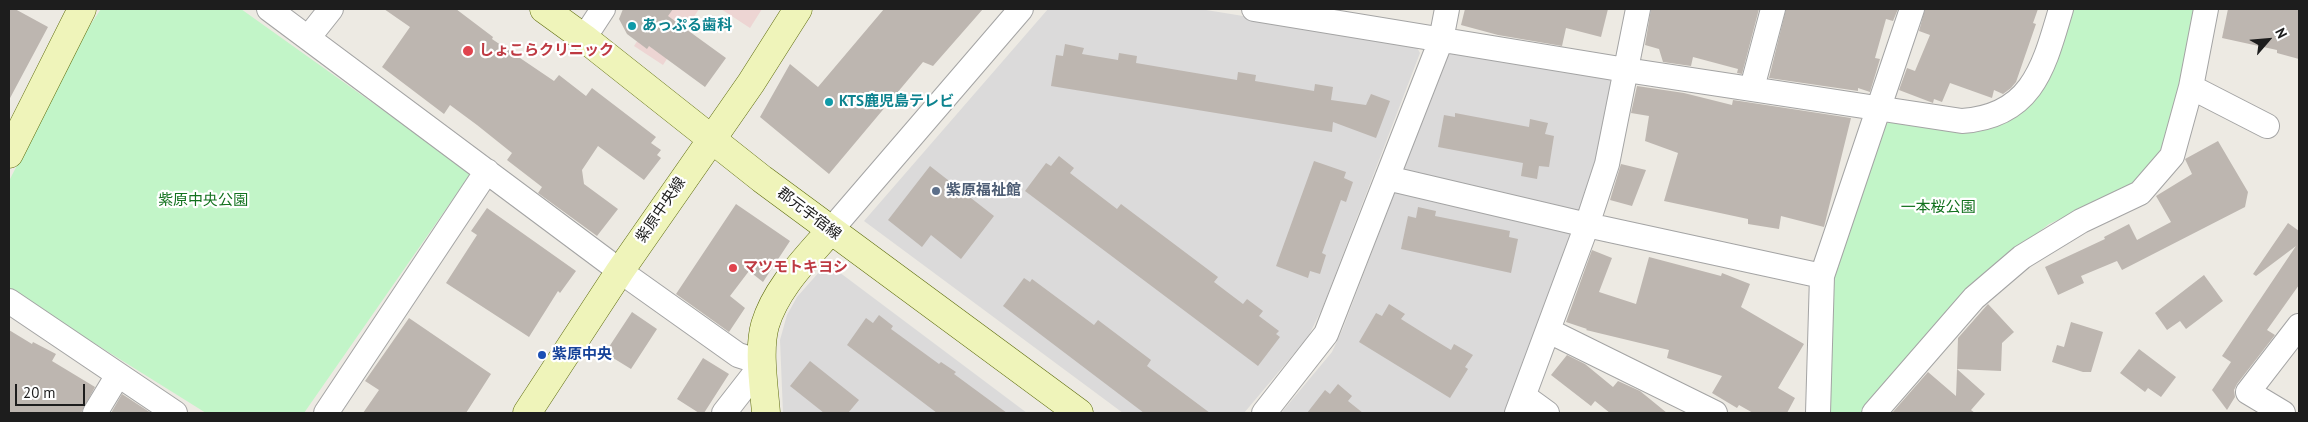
<!DOCTYPE html>
<meta charset="utf-8">
<style>
body{margin:0}
#map{position:relative;width:2308px;height:422px;overflow:hidden;background:#edeae3;font-family:"PT Sans",sans-serif}
canvas{display:block}
.frame{position:absolute;inset:0;border:10px solid #1d1d1d;pointer-events:none}
.north{position:absolute;left:2243px;top:15px;width:50px;height:50px;-webkit-text-stroke:4px #fff;paint-order:stroke;rotate:63deg;font-size:14px;font-weight:700;line-height:20px;text-align:center;color:#1d1d1d}
.north::after{content:'';display:block;margin:auto;width:18px;height:22px;background:#1d1d1d;clip-path:polygon(50% 0,100% 100%,50% 72%,0 100%)}
.scale{position:absolute;left:15px;top:384px;width:70px;height:22px;box-sizing:border-box;border:2px solid #1d1d1d;border-top:0;padding-left:6px;font-size:15px;line-height:18px;white-space:nowrap;color:#1d1d1d;-webkit-text-stroke:4px #fff;paint-order:stroke}
</style>
<div id="map">
<canvas width="2308" height="422"></canvas>
<div class="frame"></div>
<div class="north">N</div>
<div class="scale">20 m</div>
</div>
<script>
const g = document.querySelector('canvas').getContext('2d');
g.lineJoin = 'round';
function fillPath(path, color) { g.fillStyle = color; g.fill(path, 'evenodd'); }
function strokePath(path, color, width, dash) { g.strokeStyle = color; g.lineWidth = width; g.lineCap = dash ? 'butt' : 'round'; g.setLineDash(dash || []); g.stroke(path); }
function label(font, color, halo, rows, align = 'center') {
  g.font = font + ' "PT Sans","Noto Sans JP",sans-serif'; g.lineWidth = 4.5; g.setLineDash([]); g.textBaseline = 'middle'; g.strokeStyle = halo; g.fillStyle = color; for (const [text, x, y, turn = 0] of rows) {
    g.save(); g.translate(x, y); g.rotate((+turn || 0) * Math.PI / 180); g.textAlign = isNaN(turn) ? turn : align; if (halo) g.strokeText(text, 0, 0); g.fillText(text, 0, 0); g.restore();
  }
}
const residential = new Path2D(`
 M1048,9h152l215,35 5,9 -98,256 -14,28 -64,76h-121l-259,-192z
 M1458,50l153,24 5,8 -15,71 -94,260h-226l51,-61 11,-24 104,-273z
 M827,263l200,150h-244l-3,-73 7,-25 10,-18z`);
const commercial = new Path2D(`
 M658,9h41l-36,56 -29,-19z
 M721,9h41l-12,19z`);
const park = new Path2D(`
 M101,9h140l230,164 -167,240h-98l-197,-123v-109l75,-147z
 M2070,9h126l-31,139 -33,38 -83,38 -77,60 -108,129h-38l5,-141 50,-147 18,-5 111,-3 34,-29z`);
const building = new Path2D(`
 M9,9h6l33,18 -39,73z
 M384,9h72l37,28 -1,2 62,42 5,-6 27,21 6,-8 64,49 -5,6 10,7 -4,5 4,3 -17,22 -46,-34 -16,24 2,14 34,25 -21,27 -59,-43 4,-6 -35,-27 5,-7 -35,-28 -27,-20 -6,9 -62,-47 28,-40z
 M623,9h50l-5,7 58,42 -21,29 -56,-41 -2,3 -20,-15 -8,-15z
 M884,9h99l-50,57 -10,-4 -94,112 -69,-57 30,-53 28,23z
 M1465,9h143l-7,28 -35,-9 -4,18 -64,-11 -37,-10z
 M1651,9h108l-17,65 -5,-1 1,-4 -45,-12 -2,9 -28,-4 -4,-13 -14,-4z
 M1786,9h112l-5,12 -7,-2 -11,39 5,1 -10,33 -12,-4v3l-89,-13z
 M1925,9h113l-5,14 3,1 -20,58 -5,6 -8,6 -9,-4 -2,8 -42,-15 -8,19 -8,-3 -1,4 -34,-13 8,-22 8,3 15,-36 -11,-4z
 M2228,9h71v50l-22,-6v-3l-55,-12z
 M1065,44l19,4 -2,6 36,6 1,-7 18,3 -1,7 101,17 1,-8 18,3 -1,6 59,10 1,-7 18,3 -2,13 35,5 5,-11 19,7 -14,37 -43,-16 -1,10 -281,-46 5,-31 7,1z
 M1637,86l47,7 48,12 1,-5 118,18 -27,109 -43,-11 -2,13 -31,-5v-5l-84,-18 14,-48 -33,-12 4,-25 -18,-3z
 M1455,113l74,14 1,-8 18,4 -3,11 9,2 -5,31 -10,-1 -2,13 -16,-3 2,-13 -85,-16 6,-32 11,2z
 M2218,141l30,51 -3,15 -123,63 -5,-9 -36,15 3,7 -26,12 -13,-28 60,-28 -1,-2 25,-13 8,16 34,-18 -15,-26 36,-22 -7,-15z
 M1059,156l15,12 -4,5 47,36 4,-5 97,73 -4,5 29,22 4,-5 16,12 -4,5 20,15 -3,3 4,3 -22,29 -233,-175 21,-28 5,3z
 M1314,161l32,11 -2,6 9,4 -7,20 -5,-2 -19,53 4,2 -6,19 -10,-3 -2,7 -32,-12z
 M1621,164l25,6 -14,36 -22,-6z
 M930,166l64,50 -33,43 -30,-24 -9,12 -34,-27z
 M736,204l54,37 -27,41 -14,-11 -19,25 15,12 -16,24 -53,-38z
 M1418,207l18,4 -1,5 75,15 -1,6 9,2 -7,34 -110,-24 7,-33 8,2z
 M487,208l89,63 -16,22 -2,-2 -29,46 -83,-54 31,-48 -6,-4z
 M2288,223l11,8v54l-32,45 8,5 -38,49 -3,6 1,7 -8,13 -15,-20 19,-28 -9,-6 74,-110 -40,30 -3,-2z
 M1592,250l20,8 -13,34 37,12 13,-47 72,19 1,-3 28,11 -9,23 63,37 -26,44 17,10 -8,15h-34l-14,-8 -2,3 -25,-15 10,-17 -55,-18 2,-8 -83,-20 1,-1 -21,-7z
 M2204,275l19,26 -37,28 -6,-8 -13,9 -12,-17z
 M1024,278l6,4 2,-3 62,46 4,-5 53,40 -4,6 63,47h-66l-141,-107z
 M1389,304l16,10 -4,5 27,17 23,14 3,-6 19,11 -8,12 3,2 -18,29 -91,-56 17,-29 6,3z
 M1988,304l26,28 -12,11 -1,28 -44,-2 1,-31z
 M632,312l25,17 -26,40 -26,-16z
 M879,315l14,11 -2,3 48,35 2,-2 15,10 -2,2 53,39h-70l-90,-68 19,-27 7,5z
 M409,318l82,56 -25,39h-103l16,-23 -14,-9z
 M2071,322l32,10 -12,40h-8l-31,-10 5,-17 7,2z
 M9,330l23,14 1,-2 23,12 -4,7 43,26 -14,26h-72z
 M2139,349l37,28 -15,20 -13,-9 -3,4 -25,-19z
 M1567,355l18,9 28,23 5,-6 22,10 27,22h-57l-15,-12 -4,5 -40,-31z
 M703,358l26,16 -25,39h-5l-22,-14z
 M810,361l49,39 -11,13h-24l-34,-27z
 M1957,369l28,25 -14,16 4,3h-83l36,-41 28,24z
 M1338,384l14,12 -4,5 15,12h-56l18,-23 5,4z
 M122,394l29,19h-40z`);
const street = new Path2D(`
 M269,9l351,262 118,84 25,8 -39,50
 M1254,9l372,61 336,51c71,-5 82,-55 99,-112
 M308,38l23,-29
 M584,38l19,-29
 M2191,87l76,39
 M1752,88l21,-79
 M1387,178l200,47 235,51
 M830,231l191,-222
 M9,301l166,112
 M1549,331l166,82
 M1525,397l22,16
 M95,413l23,-38
 M326,413l161,-242
 M1264,413l62,-79 115,-294 6,-31
 M1517,413l70,-188 20,-61 31,-155
 M1818,413l4,-137 90,-267
 M1874,413l100,-115 48,-41 59,-36 59,-28 32,-37 19,-69 15,-78
 M2283,413l-35,-21 51,-66`);
const secondary = new Path2D(`
 M544,9l40,29 178,141 317,234
 M9,154l73,-145
 M527,413l93,-142 131,-188 47,-74
 M766,413c-2,-26 -8,-63 -1,-88 11,-37 41,-66 65,-94`);
const markers = [
 [632,26,5,"#0f9aa8"],
 [468,51,6,"#e0444e"],
 [829,102,5,"#0f9aa8"],
 [936,191,5,"#5c6f8a"],
 [733,268,5,"#e0444e"],
 [542,355,5,"#1a4fb4"]
];
const cultureNames = [
 ["あっぷる歯科",642,26],
 ["KTS鹿児島テレビ",839,102]
];
const healthNames = [
 ["しょこらクリニック",479,51],
 ["マツモトキヨシ",743,268]
];
const serviceNames = [
 ["紫原福祉館",946,191]
];
const parkNames = [
 ["紫原中央公園",203,201],
 ["一本桜公園",1938,208]
];
const streetNames = [
 ["紫原中央線",661,210,-56],
 ["郡元宇宿線",809,214,37]
];
const transitNames = [
 ["紫原中央",552,355]
];
fillPath(residential, '#dbdada');
fillPath(commercial, '#edd5d3');
fillPath(park, '#c2f5c8');
fillPath(building, '#bdb6b0');
strokePath(street, '#a4a4a4', 26);
strokePath(secondary, '#5d6b0c', 29);
strokePath(street, '#fff', 24);
strokePath(secondary, '#eff4ba', 28);
for (const [x, y, r, color] of markers) { const dot = new Path2D(); dot.arc(x, y, r, 0, 2 * Math.PI); g.fillStyle = color; g.fill(dot); strokePath(dot, '#fff', 2); }
label('bold 15px', '#0d838f', '#fff', cultureNames, 'left');
label('bold 15px', '#be3a42', '#fff', healthNames, 'left');
label('bold 15px', '#4e5e75', '#fff', serviceNames, 'left');
label('15px', '#13721f', '#fff', parkNames);
label('15px', '#1d1d1d', '#fff', streetNames);
label('bold 15px', '#164399', '#fff', transitNames, 'left');
</script>
